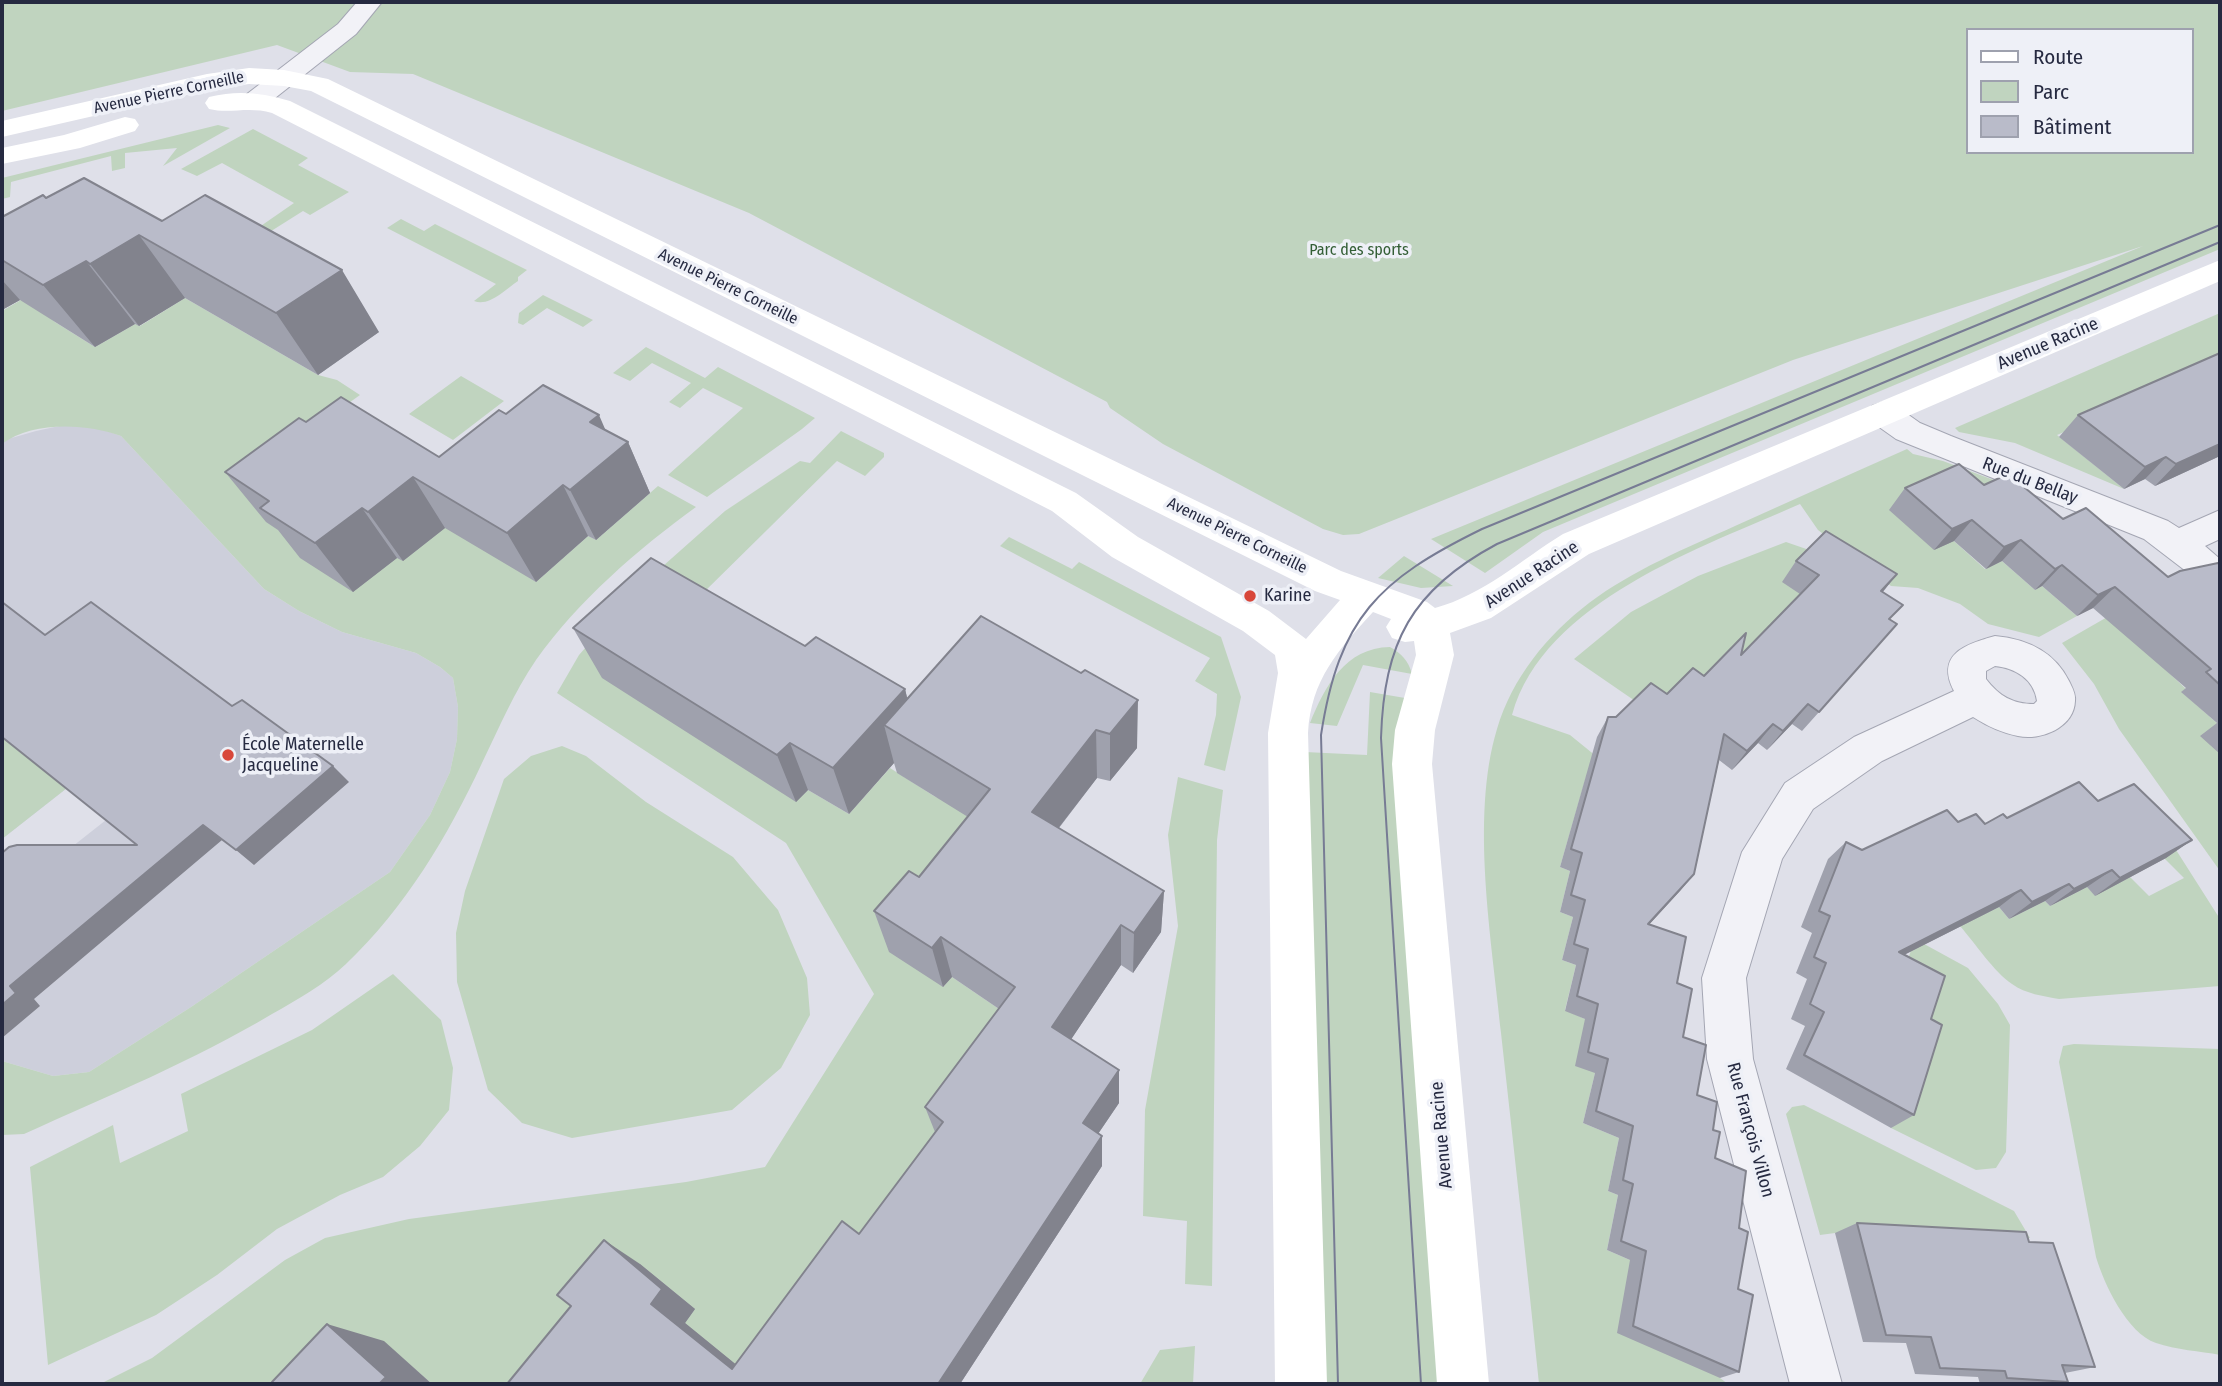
<!DOCTYPE html>
<meta charset="utf-8">
<style>
body{margin:0}
#map{position:relative;width:2222px;height:1386px;overflow:hidden;background:#dfe0e9;font-family:"Fira Sans Condensed",sans-serif}
canvas{display:block}
.frame{position:absolute;inset:0;border:4px solid #262a41;pointer-events:none}
.legend{position:absolute;left:1966px;top:28px;width:228px;height:126px;box-sizing:border-box;background:#eef0f7;border:2px solid #9ea1ae;margin:0;padding:9px 12px;list-style:none;font-size:21px;color:#262a41}
.legend li{display:flex;align-items:center;gap:14px;height:35px}
.legend b{width:35px;border:2px solid #9ea1ae}
</style>
<div id="map">
<canvas width="2222" height="1386"></canvas>
<div class="frame"></div>
<ul class="legend">
<li><b style="height:9px;background:#fff"></b>Route</li>
<li><b style="height:19px;background:#c0d4bf"></b>Parc</li>
<li><b style="height:19px;background:#b9bbc9"></b>Bâtiment</li>
</ul>
</div>
<script>
const g = document.querySelector('canvas').getContext('2d');
g.lineJoin = 'round';
function fillPath(path, color) { g.fillStyle = color; g.fill(path, 'evenodd'); }
function strokePath(path, color, width, dash) { g.strokeStyle = color; g.lineWidth = width; g.lineCap = dash ? 'butt' : 'round'; g.setLineDash(dash || []); g.stroke(path); }
function label(font, color, halo, rows, align = 'center') {
  g.font = font + ' "Fira Sans Condensed",sans-serif'; g.lineWidth = 7; g.setLineDash([]); g.textBaseline = 'middle'; g.strokeStyle = halo; g.fillStyle = color; for (const [text, x, y, turn = 0] of rows) {
    g.save(); g.translate(x, y); g.rotate((+turn || 0) * Math.PI / 180); g.textAlign = isNaN(turn) ? turn : align; if (halo) g.strokeText(text, 0, 0); g.fillText(text, 0, 0); g.restore();
  }
}
const built = new Path2D(`
 M64,425l35,3 22,8 143,153 35,22 43,21 74,21 24,14 13,11 5,29 -1,32 -7,33 -20,43 -40,57 -199,135 -102,65 -36,4 -51,-15v-159l104,-82 -39,-32 -65,51v-395l6,-5 28,-8z`);
const green = new Path2D(`
 M2,2h2218v247l-677,283 -58,41 -54,-34 712,-293 -350,114 -434,174 -16,1 -20,-6 -160,-85 -53,-36 -3,-6 -358,-189 -336,-139 -63,-2 -73,-27 -275,66zM1968,30h224v122h-224z
 M218,125l12,3 -67,38 14,-18 -52,5v15l-13,3 -1,-15 -100,26 -1,15 -8,2v-21z
 M253,129l55,29 -10,7 51,27 -39,23 -7,-4 -54,34 6,-15 39,-27 -72,-40 -25,13 -16,-7z
 M401,219l23,12 11,-7 92,46 -9,7v4c-13,9 -29,26 -44,20l22,-17 -109,-56z
 M543,295l50,25 -10,7 -36,-19 -24,17 -5,-2 1,-10z
 M26,297l29,25 40,25 40,-23 5,2 45,-28 133,77 19,5 23,15 -35,25 72,138 58,-38 81,62 52,-46 8,4 62,-54 38,21c-58,42 -118,94 -160,153 -22,32 -37,68 -54,103 -34,73 -77,145 -136,201 -21,20 -49,36 -74,50 -79,47 -164,82 -248,120l-22,1v-74l51,15 36,-4 102,-65 199,-135 40,-57 20,-43 7,-33 1,-32 -5,-29 -13,-11 -24,-14 -74,-21 -43,-21 -35,-22 -143,-153c-35,-13 -89,-15 -119,8v-133z
 M2220,313v52l-163,70 67,54 -109,-46 -56,-11 -4,-4z
 M646,347l59,31 13,-11 97,51 -13,11 -95,68 -39,-22 75,-67 -40,-20 -23,20 -11,-6 22,-19 -39,-20 -22,18 -17,-8z
 M461,376l43,25 -51,39 -44,-26z
 M841,431l43,22v4l-19,19 -28,-15 -139,137 -44,-24 71,-63 75,-50 10,2z
 M1907,449l6,5 30,7 72,27 -61,53 31,28 17,-8 33,29 7,-4 35,30 -38,21 -51,-13 -28,-20 -42,-16 -27,-2 -73,-56 -18,-26c-97,43 -257,97 -288,211l58,20 53,43 -37,-1 -26,90 10,4 -10,41 13,5 -11,43 14,5 -11,45 20,9 10,54 -12,50 36,15 -11,53 10,4 -11,55 23,10 90,118 8,6h-189c-12,-117 -25,-234 -38,-351 -9,-92 -31,-215 -4,-304 15,-51 50,-94 92,-126 44,-33 97,-55 146,-77 57,-26 114,-51 172,-77z
 M1009,537l63,32 7,-7 142,75 20,60 -16,74 -21,-6 12,-50 1,-21 -22,-13 15,-23 -210,-112z
 M1786,542l29,10 -6,48 -84,78 -71,36 -80,-55 57,-47 67,-36z
 M1404,556l49,30 -32,2 -43,-10z
 M638,588l158,213 12,-11 41,24 41,-46 44,28 70,30 -61,161 9,-10 69,47 -254,348 -204,12h-131l-48,-42 -39,42h-245l52,-26 133,-98 40,-22 84,-19 277,-37 79,-15 109,-173 -88,-151 -229,-150 22,-38z
 M2109,616l77,73 -4,3 37,33 1,146 -101,-142 -25,-45 -32,-41z
 M1390,647c12,7 18,13 22,27l-49,-9 -26,61 -27,-3c15,-37 35,-75 80,-76z
 M1370,692l35,6 -10,59 44,627h-118l-16,-632 62,3z
 M2,736l65,52 -65,51z
 M562,746l24,10 60,46 87,55 45,53 29,68 3,37 -29,53 -49,42 -160,28 -50,-15 -34,-33 -31,-108 -1,-49 9,-42 39,-112 27,-23z
 M1178,777l45,13 -6,50 -5,446 -27,-2 2,-63 -44,-5 2,-106 33,-184 -10,-91z
 M2109,803l55,28 56,88v67l-161,13c-16,-3 -33,-5 -47,-15 -18,-12 -37,-41 -52,-58l39,-19 10,12 36,-18 5,5 37,-19 8,8 35,-18 19,19 35,-18z
 M1915,939l53,29 30,36 12,21 -4,127 -10,16 -20,2 -85,-42 16,-46 -6,-103z
 M393,974l48,46 12,48 -4,42 -29,36 -37,31 -43,18 -63,34 -60,46 -61,40 -108,50 -18,-198 83,-42 7,38 68,-32 -7,-37 131,-64z
 M2074,1044l146,5v306c-20,-4 -44,-5 -64,-12 -29,-10 -52,-59 -60,-86l-37,-195 4,-16z
 M1804,1105l210,106 16,27 -195,-5 -15,2 -34,-121 6,-7z
 M1195,1346l-2,38h-53l20,-34z`);
const street = new Path2D(`
 M357,2h25l-26,32 -91,72 -9,2 -9,-2 -4,-6 4,-6 91,-70z
 M1884,402l12,4 24,17 31,13 217,85 11,7 41,-18v29l-15,7 15,13v39l-13,-4 -16,-19 -47,-36 -248,-100 -24,-17 -4,-8 4,-8z
 M1995,636c32,3 59,15 74,45 3,6 7,13 6,20 -1,27 -35,40 -57,35 -16,-3 -31,-10 -45,-19l-91,44 -69,48 -31,50 -36,119 7,81 89,325h-52l-83,-325 -5,-81 40,-126 43,-69 69,-46 100,-46c-19,-37 12,-47 41,-55zM1995,666c20,2 39,13 42,35l-3,3c-21,0 -35,-8 -48,-25v-8z`);
const secondary = new Path2D(`
 M249,68l35,2 44,9 1013,492 86,31 8,6c48,-13 86,-48 128,-74l657,-274v21l-631,273 -98,64 -41,15 4,22 -19,75 -3,34 57,620h-52l-45,-620 3,-34 21,-75 -2,-14 -9,1 -13,-4 -6,-11 5,-8 -18,-7c-35,38 -62,68 -65,121l19,651h-52l-7,-651 10,-60 -3,-18 -32,-24 -131,-74 -60,-46 -780,-398c-23,-7 -42,1 -63,-4l-4,-6 4,-6c30,-7 52,-4 81,4l786,392 62,44 131,74 37,28 34,-39 -25,-9 -1004,-500 -27,-5 -35,-2 -42,6 -205,47v-16l205,-47z
 M125,117l10,2 4,6 -4,6 -55,17 -78,16v-16l62,-13z`);
const tram = new Path2D(`
 M1338,1384l-17,-649c18,-117 57,-155 161,-206l738,-304
 M1421,1384l-40,-646c3,-95 30,-148 116,-194l723,-302`);
const wall = new Path2D(`
 M46,198l116,23 217,111 -61,43 -133,-77 -46,28 -4,-2 -40,23 -75,-47 -18,10v-93z
 M506,414l100,16 22,12 22,51 -54,47 -8,-4 -52,46 -91,-54 -42,33 -6,-3 -44,34 -53,-34 -22,-28 -12,-8 -41,-50 81,-50 133,35z
 M2078,415l142,41 -65,30 -10,-7 -21,10 -65,-52z
 M1984,485l79,34 105,58 52,-12v189l-20,-18 17,-13 -36,-31 5,-4 -93,-80 -16,8 -35,-30 -7,4 -33,-29 -16,8 -32,-28 -20,9 -45,-40 16,-22z
 M1796,561l101,13 -14,18 7,28 -11,25 -77,86 -10,-7 -25,26 -9,-7 -26,27 -13,-10 -25,114 -45,50 28,59 6,54 14,58 16,35 2,28 24,70v144l-19,6 -103,-45 13,-73 -23,-10 11,-55 -10,-4 11,-53 -36,-15 12,-50 -20,-7 10,-47 -20,-8 11,-46 -14,-5 11,-43 -13,-5 10,-41 -10,-4 37,-130 11,-20h8l51,-23 74,-39 59,-61 -18,-12z
 M981,616l156,132 -27,33 -13,-3 -38,50 105,63 -3,41 -28,41 -12,-8 -50,74 48,31v33l-21,31 4,32 -142,218h-453l133,-120 55,45 -10,14 50,41 124,-130 76,-102 -10,-25 74,-98 -47,-32 -9,10 -54,-35 -15,-41 45,-34 49,-60 -71,-44 -3,-10 -45,51 -41,-24 -12,12 -194,-124 -29,-50 232,18 100,43 2,9z
 M2098,801l94,39 -26,18 -71,38 -8,-9 -37,19 -5,-5 -36,18 -10,-12 -95,48 27,64 -17,96 -23,13 -105,-59 19,-43 -14,-7 16,-40 -11,-6 16,-40 -11,-6 27,-68 18,-17 16,8 96,-28 27,2 22,-6z
 M1857,1223l172,19 66,125 -30,6 3,9 -11,2h-77l-2,-7 -63,-3 -9,-31 -43,-1 -28,-109z`);
const shadedWall = new Path2D(`
 M139,235l46,63 -46,28 -49,-62z
 M86,261l49,63 -40,23 -52,-62z
 M342,270l37,62 -61,43 -42,-62z
 M2,280l18,20 -18,10z
 M599,415l16,37 13,-10 22,51 -54,47 -26,-50 20,-68z
 M2220,444v12l-65,30 21,-22z
 M2166,457l-21,22 -21,10 21,-22z
 M413,477l32,51 -42,33 -35,-49z
 M563,485l25,51 -52,46 -29,-49z
 M362,508l35,50 -44,34 -38,-49z
 M1972,520l-18,21 -20,9 18,-21z
 M2021,540l-19,21 -16,8 18,-22z
 M2062,565l-20,21 -7,4 20,-21z
 M1897,574l-17,21 1,-4z
 M2115,587l-22,21 -16,8 21,-21z
 M905,689l12,49 -33,-13 10,38 -45,51 -16,-46z
 M1138,700l-1,48 -27,33v-47z
 M1808,704l-16,20 -25,26 16,-19z
 M1773,724l-15,19 -26,27 15,-19z
 M1096,730l1,48 -61,79 -4,-45z
 M790,743l18,47 -12,12 -19,-47z
 M333,766l16,16 -95,83 -18,-15z
 M203,825l19,15 -188,159 6,7 -38,32v-33l8,-19z
 M2192,840l-26,18 -71,38 25,-18z
 M2112,870l-25,17 -37,19 24,-17z
 M1694,874l-14,17 -45,49 13,-16z
 M2069,884l-24,17 -36,18 23,-17z
 M2021,890l-22,17 -121,61 21,-16z
 M1164,891l-3,41 -28,41 1,-40z
 M1121,925v40l-65,97 -4,-35z
 M941,937l11,40 -9,10 -11,-39z
 M1119,1070v33l-34,50 -2,-30z
 M1102,1136v30l-142,218h-22z
 M604,1240l36,24 55,45 -10,14 75,61 -28,-15 -81,-65z
 M327,1324l57,17 48,43h-53z`);
const building = new Path2D(`
 M84,178l78,43 43,-26 137,75 -66,43 -137,-78 -49,29 -4,-3 -43,24 -41,-25v-43l41,-22 3,3z
 M2220,353v91l-44,20 -10,-7 -21,10 -67,-52z
 M543,385l56,30 -9,7 38,20 -58,48 -7,-5 -56,48 -94,-56 -45,35 -6,-4 -47,35 -55,-35 9,-7 -44,-29 74,-54 7,4 35,-25 98,60 60,-47 7,4z
 M1959,464l25,21 24,-11 55,45 23,-11 82,69 12,-6 38,-8 2,2v120l-14,-13 5,-3 -96,-82 -17,8 -36,-30 -7,4 -34,-29 -17,7 -32,-27 -20,9 -47,-41z
 M1826,531l71,43 -16,17 22,14 -14,14 8,5 -78,88 -11,-8 -25,27 -10,-7 -26,27 -23,-17 -30,140 -46,50 38,13 -9,46 15,6 -9,48 23,8 -9,50 20,7 -4,28 7,2 -5,26 31,13 -7,57 9,4 -10,57 15,6 -14,77 -106,-46 13,-75 -25,-10 12,-57 -10,-4 10,-54 -37,-15 12,-52 -20,-7 10,-48 -21,-8 11,-47 -14,-5 11,-44 -14,-5 11,-42 -11,-4 37,-132h8l35,-34 16,11 26,-26 11,8 42,-43 -5,22 78,-80 -23,-14z
 M651,558l154,88 11,-9 89,52 -72,79 -43,-25 -13,12 -204,-127z
 M2,602l43,33 46,-33 141,104 10,-6 91,66 -97,84 -33,-25 -193,161 6,7 -14,12v-152l7,-6 8,-2h120l-135,-108z
 M981,616l100,57 4,-3 53,30 -28,34 -14,-4 -64,82 132,79 -30,42 -13,-8 -69,102 67,43 -36,53 19,13 -164,248h-431l64,-78 -14,-11 47,-55 58,49 -11,15 81,65 110,-148 17,13 84,-112 -18,-15 90,-120 -74,-50 -9,11 -58,-37 35,-40 10,6 71,-88 -106,-64z
 M2079,782l19,19 36,-17 58,56 -72,38 -8,-8 -38,19 -5,-5 -37,18 -11,-12 -122,62 46,24 -14,43 11,6 -28,90 -110,-60 20,-43 -14,-8 16,-41 -12,-6 16,-41 -11,-5 27,-69 16,8 85,-40 11,12 18,-8 9,10 18,-10 4,4z
 M1857,1223l169,9 3,10 24,1 42,124 -33,-2 6,17 -61,-4 -2,-7 -65,-3 -9,-31 -45,-2z
 M327,1324l59,53 -7,7h-104l-3,-2z`);
const markers = [
 [1250,596,7,"#d8473a"],
 [228,755,7,"#d8473a"]
];
const farStreetnames = [
 ["Avenue Pierre Corneille",169,93,-12],
 ["Avenue Pierre Corneille",728,287,26],
 ["Avenue Pierre Corneille",1237,536,26]
];
const farParknames = [
 ["Parc des sports",1359,251]
];
const streetNames = [
 ["Avenue Racine",2048,344,-23],
 ["Rue du Bellay",2030,481,21],
 ["Avenue Racine",1532,575,-33],
 ["Rue François Villon",1750,1130,75],
 ["Avenue Racine",1442,1135,-95]
];
const poiNames = [
 ["Karine",1264,596],
 ["École Maternelle",242,745],
 ["Jacqueline",242,766]
];
fillPath(built, '#cdcfdb');
fillPath(green, '#c0d4bf');
strokePath(street, '#a4a6b3', 2);
fillPath(street, '#f2f2f7');
fillPath(secondary, '#fff');
strokePath(tram, '#777b94', 2);
fillPath(wall, '#9fa1ad');
fillPath(shadedWall, '#82838d');
fillPath(building, '#b9bbc9');
strokePath(building, '#82838d', 2);
for (const [x, y, r, color] of markers) { const dot = new Path2D(); dot.arc(x, y, r, 0, 2 * Math.PI); g.fillStyle = color; g.fill(dot); strokePath(dot, '#eef0f7', 2.5); }
label('16px', '#262a41', '#eef0f7', farStreetnames);
label('16px', '#335e35', '#eef0f7', farParknames);
label('18px', '#262a41', '#eef0f7', streetNames);
label('18px', '#262a41', '#eef0f7', poiNames, 'left');
</script>
